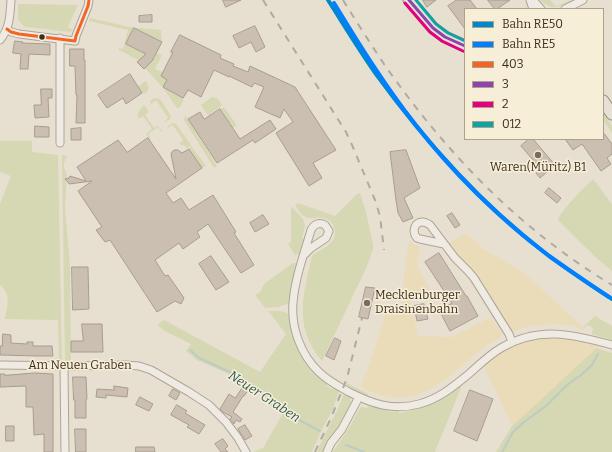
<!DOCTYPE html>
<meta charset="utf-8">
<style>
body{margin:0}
#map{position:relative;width:612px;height:452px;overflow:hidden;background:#e7e0d1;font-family:Bitter,serif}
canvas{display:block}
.legend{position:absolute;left:464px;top:8px;width:140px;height:132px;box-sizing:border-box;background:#f7eed8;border:1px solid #ada18e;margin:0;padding:5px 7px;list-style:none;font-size:12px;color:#3d2e20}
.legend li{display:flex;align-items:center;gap:8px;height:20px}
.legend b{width:20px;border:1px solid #ada18e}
</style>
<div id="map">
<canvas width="612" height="452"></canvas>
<ul class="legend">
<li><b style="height:5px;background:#08c"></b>Bahn RE50</li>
<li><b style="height:5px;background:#0080ff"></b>Bahn RE5</li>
<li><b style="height:5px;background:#f26522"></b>403</li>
<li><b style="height:5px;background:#8e44ad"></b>3</li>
<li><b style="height:5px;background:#e5007d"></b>2</li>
<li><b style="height:5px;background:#0fa4a1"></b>012</li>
</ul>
</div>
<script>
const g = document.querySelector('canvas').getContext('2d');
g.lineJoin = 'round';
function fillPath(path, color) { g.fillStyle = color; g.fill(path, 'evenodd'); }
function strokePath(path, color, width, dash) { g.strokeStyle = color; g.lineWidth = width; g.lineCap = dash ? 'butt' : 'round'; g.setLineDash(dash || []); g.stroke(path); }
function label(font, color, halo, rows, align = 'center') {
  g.font = font + ' Bitter,serif'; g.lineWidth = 3; g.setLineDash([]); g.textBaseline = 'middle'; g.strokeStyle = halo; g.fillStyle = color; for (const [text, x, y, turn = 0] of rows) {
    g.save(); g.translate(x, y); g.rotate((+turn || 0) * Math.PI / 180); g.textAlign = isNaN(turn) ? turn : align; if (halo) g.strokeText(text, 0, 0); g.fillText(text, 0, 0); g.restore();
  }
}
const green = new Path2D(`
 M540,0h10l6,6c5,-1 11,-6 17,-6 -13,7 -21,11 -33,0z
 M18,4l60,1 -10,22 5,3 -3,2 -45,-5 -7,-7z
 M90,18l39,9 32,3 1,12 -28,-14 -8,16 28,14 2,-5 6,2 -7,14 8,3 -2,4 6,4 -3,7 20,12 -4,8 -3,1 -14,-20 -18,-20 3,-3 -29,-15v-2l4,1 5,-19 -39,-9z
 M146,81c3,5 4,10 -2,13l-2,-1 -4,-6 -15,11 5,8 -6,-9z
 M212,97l6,2 4,6 -12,9 11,17 10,-6 -10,-16 3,-2 12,17v2l-12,7 -6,-3 -17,-25z
 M155,98l5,1 11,17v2l-7,5v-1l4,-4 -12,-18 -5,4 -1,-3z
 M144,105l5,7 -4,3 9,13 4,-2 4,5 -1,1 -3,-5 -10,7 3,5 -1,1 -4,-6 6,-5 -9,-13 -4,3c-3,-6 1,-10 5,-14z
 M603,114h1l8,12v7l-9,-13z
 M185,115l32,51 -3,2 -30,-48z
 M173,123l3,1 15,21 -4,3 -2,-2 -6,-2 4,-4 -10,-15 -5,3 -1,-1z
 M0,141h32v11l26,3 4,208h-3l-1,-43 -53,-1c2,-14 7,-23 -5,-34v-81l11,-28 -11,-4z
 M191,146l15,20 -4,2 -12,-19 -1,-1z
 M62,155l5,1 -3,7v5l3,6 -2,33 5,59 1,97h-6z
 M593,179l19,25v67l-18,-15 -5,-6 -3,-2 -28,-28c2,-9 27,-33 35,-41z
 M360,193l6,19 7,32v5l-5,15 -46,97c-29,-34 -19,-66 -10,-105l1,-1c10,-7 28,-13 20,-30 -2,-4 -5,-6 -10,-7 -6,-2 -12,2 -18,-1 -4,-2 -7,-8 -10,-12l3,-2 37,13 22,-22z
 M292,207l11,12 2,7 -3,12 2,1 -4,15 -5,1 -7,-11 3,-2v-34z
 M293,263h3l1,2 -7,26 -1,12 -10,4 -14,1 -10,-13 5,-3 4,-8z
 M268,311c7,0 15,-1 21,3 2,28 16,52 38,70v2l5,3 2,-1 5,3 -6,18 -13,24 -8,19h-59l10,-4 20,-35 -17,-9 2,-4 -39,-26 -32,-14 -11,-9 5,-7 -26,-13 -8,-6 7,-5 96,52 26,-38z
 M595,316l17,10v14l-20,-6 1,-6 -6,-3 -3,3 -1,-1z
 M596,348l16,5v99h-116l16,-26z
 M347,383l21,11 1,3 -23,-12z
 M461,384l1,1 -27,67h-102l18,-27 8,-16 2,-2 6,1 1,-2 21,5 1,1h6l1,-1 2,1v1l6,-1 1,-1c24,-4 37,-11 55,-27z
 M344,394l6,3 2,6 -12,24 -16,25h-7l7,-16 13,-25z`);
const sand = new Path2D(`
 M466,233l17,16 40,23 61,56 -1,3 -7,-5 -20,-2 -24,2 -9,2 -10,4 -2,-1 -35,-55 -13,-14 -15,-18z
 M411,241l3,3 6,3 -3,17 13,26 -21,4 9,42 34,1 39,-20 11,18c-1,1 -1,2 -2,2 -2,3 -7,5 -10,7 -5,2 -9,6 -13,9 -38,32 -64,61 -117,34 11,-24 19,-50 26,-75l13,-2 6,-2 -3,-12 6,-52z
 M555,337l13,1 31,8 -87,80 -28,-60c20,-20 43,-27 71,-29z`);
const stream = new Path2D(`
 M190,350l9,8 31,14 13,8 4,4 22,14 1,5 3,3 47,25
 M346,445l18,7
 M502,452l11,-20 11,-10 22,-16 21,-21 14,-10 11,-10 6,-11`);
const building = new Path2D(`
 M223,0h18l-15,7z
 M423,0h13l-9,7z
 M457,0h13l7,9h-12v20l-17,-23z
 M488,0h22l-13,9h-2z
 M152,15v7h-13v-6z
 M255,26l10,21 -9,5 -5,-10 -12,6 -6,-12z
 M134,28l28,14 -10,19 -8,8 -7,-7 9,-8 -20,-10z
 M180,35l41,20 -1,3 14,6 -1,2 15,6 2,-6 45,21 41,63 -23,13 9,15 -13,8 -33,-53 17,-11 -9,-13 -4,9 -25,-11 9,-20 -10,-4 -2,4 -23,-11v1l-15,-7 -13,27 -13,-7 -5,8 -20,-11 4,-7 -6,-4 12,-24h-2z
 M15,41l8,1 -1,1 28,1v11l-21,-1 -1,15h-8l1,-15 -8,-1z
 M70,49h14v11h1v63h-9l1,-28h-1l-1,-29h-5z
 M130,74l12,19 -16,11 -3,-6 -16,10 -9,-13z
 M41,89h11v9h-4l1,19 -14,1 -1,-13h7z
 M220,109l20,30 30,-19 6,9 -21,14 -2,-3 -36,23 -29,-44 12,-7 4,7z
 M35,126l14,1v10h-14z
 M81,128v12h-10v-11z
 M603,132l9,12v10l-5,4 4,6 -10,7 -19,-27 -9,6 -8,-11h38z
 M148,138l28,41 -5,-25 1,-2 2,-2h4l4,3 7,-4 13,19 -36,25 7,10 8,-5 8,12 24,-15 23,37 -2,1 20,32 -13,8 -33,-49 -11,8 3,5 -17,12 -4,-6 -24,17 10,16 3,-1 16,23 -3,6 -6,-3 -18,11 -47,-72 -5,2 -9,-12 6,-3 -24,-36 14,-10 -23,3 -1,-2 -3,-3 4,-1 1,-2 16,5 -9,-14 41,-27 9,12z
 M529,139h4l22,26 -15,13 -4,-5 4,-5 -19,-22z
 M406,150l14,38 -16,10 9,20 -10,4 -5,-9 -2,-13 -6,-48z
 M549,188l12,10 -4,5 -12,-10z
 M452,213l8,12 -5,3 -8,-12z
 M263,215l6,9 -14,8 -5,-9z
 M439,253l27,43h1l11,20 -28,15 -11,-21 13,-7 -27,-41z
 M211,256l18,26 -13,8 -17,-26z
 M72,267h16l1,42 -16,1z
 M366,287l9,1 -7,31 -9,-2z
 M424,304l4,15 -11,2 -3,-15z
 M82,324h20l1,28h-32v-11h12z
 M3,334l8,1v8l16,1v-2h6v4h19l1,10h-16l-37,-1v-9h2z
 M335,338l6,3 -7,19 -8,-4z
 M35,373l18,1v78h-9v-18l-10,1 -1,-28h-7v-21l-26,1v-13h5v1z
 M73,377h13l1,22 -1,1v18h-11v-18h-1z
 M245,384l4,2 -2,2 2,1 -5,7h-1l-10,16 9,7 -2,3 -4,-2 -2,4 -4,-5 2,-2 -9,-5 -3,-3 9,-15 6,4z
 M114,386l14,2 -1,9 -21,-2v3l-10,-1 1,-8 17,1z
 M173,389l7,4 -4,7 -7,-4z
 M470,390l23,9 -16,42 -23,-10z
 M140,397l13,7 -4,7 -13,-6z
 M177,405l10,6 -2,2 20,12 -6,9 -12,-7 2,-2 -18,-10z
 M245,425l7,11 -7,4 -7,-11z
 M6,426h8v15h-8z
 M75,429h11v23h-10z
 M223,439l5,7 -3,3 3,3h-7l-6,-8z
 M136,447h18l1,5h-19z`);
const minor = new Path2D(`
 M530,0l3,9
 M533,0l8,9
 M565,9l18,-9
 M7,29l4,3 8,2 56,7 1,-5 12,-30 1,-6
 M0,40c10,-12 10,-25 11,-40
 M60,143v-105
 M444,244l-24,-5 -3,-1 -2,-3 -1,-4c1,-10 9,-11 16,-6l25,33 13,13 6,7 35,56 3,8
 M304,255l7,-7 15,-10 3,-7 -4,-6c-6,-3 -11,-1 -14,5 -7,24 -16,48 -18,73 -2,25 8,52 26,69 9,9 19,14 30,20 23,12 44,19 70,12 20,-5 35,-18 51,-31 10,-9 19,-18 31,-25 38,-22 71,-14 111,-3
 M0,365l72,1 54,-1 13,1 12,4 38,22 20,13 17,17 12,16 8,14
 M64,366l1,86
 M327,452l4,-9 11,-14 17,-32`);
const primary = new Path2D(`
 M409,0l24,28 12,9 20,9
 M603,101l9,13`);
const rail = new Path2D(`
 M263,0l71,113 12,19 6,13 23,55 5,16 4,34
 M343,0c13,21 27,43 41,64 62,89 135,165 228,221
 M315,452l16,-34 16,-40 15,-60`);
const bus1 = new Path2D(`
 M7,29l4,3 8,2 56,7
 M75,41l1,-5 12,-30 1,-6`);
const bus2 = new Path2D(`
 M409,0l24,28 12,9 20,9`);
const bus3 = new Path2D(`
 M405,3l25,29 12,9 21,10`);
const bus4 = new Path2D(`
 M416,0l20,24 12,9 17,8`);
const rail1 = new Path2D(`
 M328,0c16,25 31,50 48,74 48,66 103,128 168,178 22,17 45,32 68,47`);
const rail2 = new Path2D(`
 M334,3c25,41 51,83 81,121 38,49 84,94 134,132 20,14 40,28 60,41`);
const markers = [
 [42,37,3.5,"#3d2e20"],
 [538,155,4,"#786c5e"],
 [367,303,4,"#786c5e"]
];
const poiNames = [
 ["Waren(Müritz) B1",538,168],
 ["Mecklenburger",375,296,"left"],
 ["Draisinenbahn",375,310,"left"]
];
const streetNames = [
 ["Am Neuen Graben",80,366]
];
const waterNames = [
 ["Neuer Graben",264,397,33]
];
fillPath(green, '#d6d7b3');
fillPath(sand, '#eadcb9');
strokePath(stream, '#bcccc2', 2);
fillPath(building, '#cbbfb2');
strokePath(building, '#a89c90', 1);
strokePath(minor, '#ada599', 9);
strokePath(primary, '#928b80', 13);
strokePath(minor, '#efebe3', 7);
strokePath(primary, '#e6e1d4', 11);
strokePath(rail, '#afaaa2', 2, [7, 7]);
strokePath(bus1, '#f26522', 3);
strokePath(bus2, '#8e44ad', 3);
strokePath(bus3, '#e5007d', 3);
strokePath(bus4, '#0fa4a1', 3);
strokePath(rail1, '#08c', 4);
strokePath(rail2, '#0080ff', 4);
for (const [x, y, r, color] of markers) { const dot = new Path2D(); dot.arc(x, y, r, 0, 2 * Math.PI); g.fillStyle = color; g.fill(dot); strokePath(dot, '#f7eed8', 1.5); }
label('12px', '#3d2e20', '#f7eed8', poiNames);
label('12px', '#3d2e20', '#f7eed8', streetNames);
label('italic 13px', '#2f5d5a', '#f7eed8', waterNames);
</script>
